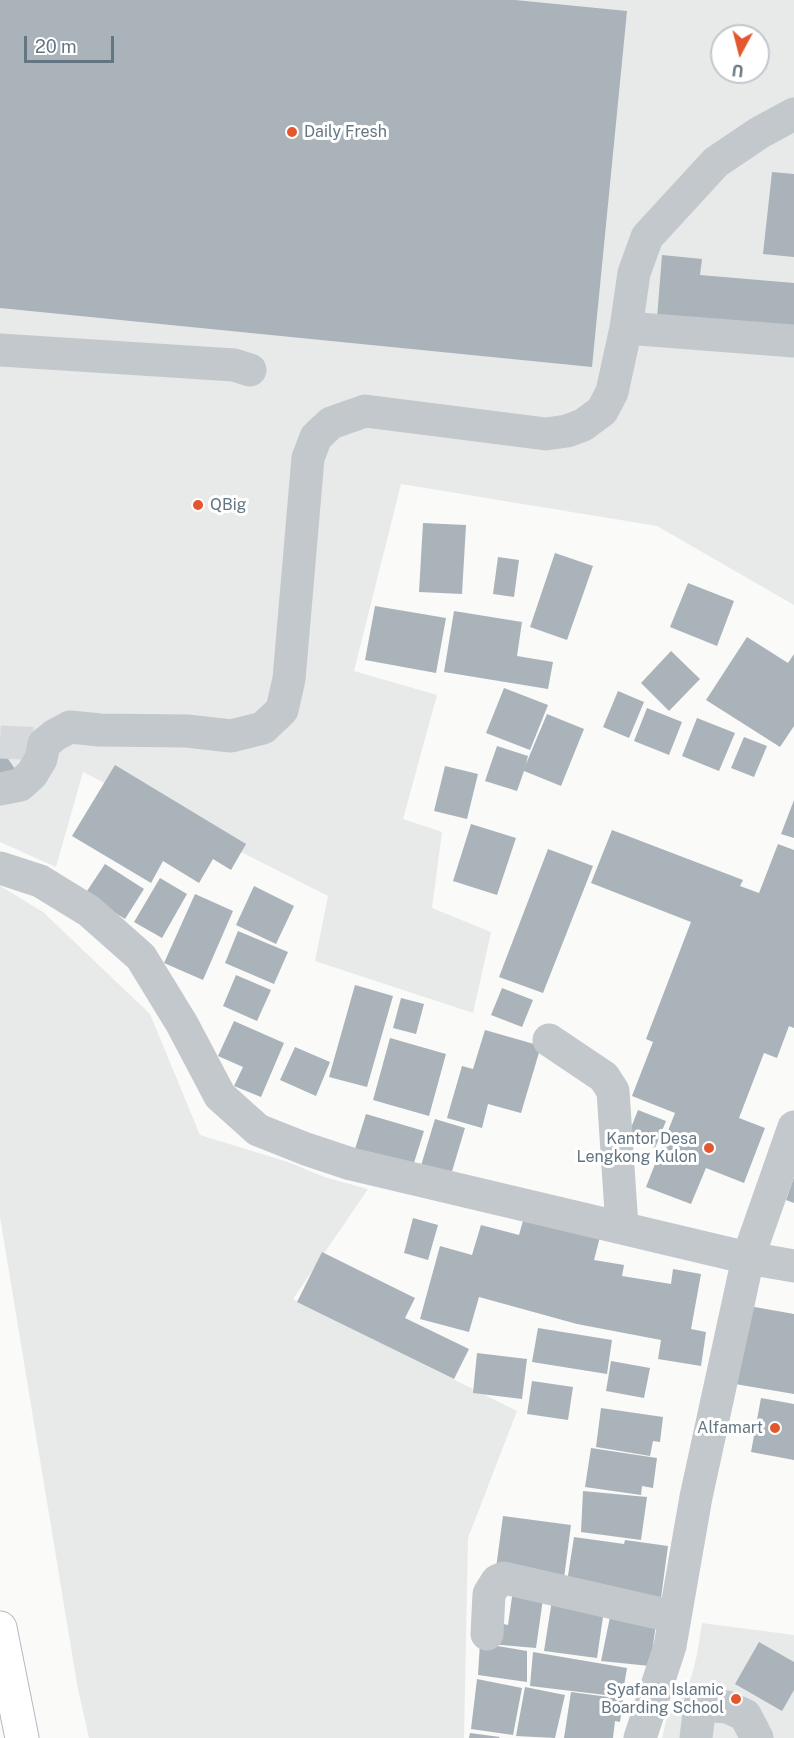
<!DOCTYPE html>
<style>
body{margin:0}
#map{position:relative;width:794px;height:1738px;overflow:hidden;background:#fafaf8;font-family:"Public Sans",sans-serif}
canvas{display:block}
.north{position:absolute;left:710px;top:24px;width:60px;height:60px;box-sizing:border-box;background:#fff;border:2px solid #c1c8cd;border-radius:50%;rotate:187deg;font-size:16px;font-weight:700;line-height:24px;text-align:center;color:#657683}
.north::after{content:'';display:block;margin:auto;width:21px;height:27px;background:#e4572e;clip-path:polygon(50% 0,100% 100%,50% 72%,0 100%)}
.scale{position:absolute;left:24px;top:36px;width:90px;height:27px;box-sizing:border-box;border:3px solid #657683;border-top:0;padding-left:8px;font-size:18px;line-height:21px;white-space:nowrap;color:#657683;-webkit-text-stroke:4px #fff;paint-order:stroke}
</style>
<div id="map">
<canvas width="794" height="1738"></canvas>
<div class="north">U</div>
<div class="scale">20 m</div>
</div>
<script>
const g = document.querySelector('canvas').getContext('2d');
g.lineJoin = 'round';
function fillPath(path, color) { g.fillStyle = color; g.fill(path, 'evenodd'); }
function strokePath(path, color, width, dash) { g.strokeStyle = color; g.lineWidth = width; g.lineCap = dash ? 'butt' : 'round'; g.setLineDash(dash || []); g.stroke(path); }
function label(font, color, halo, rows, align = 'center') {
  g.font = font + ' "Public Sans",sans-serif'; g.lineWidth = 6; g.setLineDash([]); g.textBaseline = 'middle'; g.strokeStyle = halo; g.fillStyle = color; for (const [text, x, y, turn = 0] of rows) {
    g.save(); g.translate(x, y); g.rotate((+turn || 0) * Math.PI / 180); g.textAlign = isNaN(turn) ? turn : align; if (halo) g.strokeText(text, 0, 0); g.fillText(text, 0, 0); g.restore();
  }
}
const built = new Path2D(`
 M0,0h794v605l-137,-79 -256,-42 -47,187 83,24 -34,124 39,13 -10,76 59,24 -18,81 -158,-52 13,-65 -245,-124 -27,95 -56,-25zM722,36h36v36h-36z
 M0,886l43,26 107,102 50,121 88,27 36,15 44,12 -75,110 224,112 -49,127 -4,200h-375l-12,-54 -77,-467z
 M702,1623l92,12v103h-132l4,-17 25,-43 6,-23z`);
const building = new Path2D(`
 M0,0h515l112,11 -35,356 -592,-59z
 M772,172l22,2v83l-31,-3z
 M662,255l40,4 -2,16 94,8v47l-137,-12z
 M423,523l43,2 -4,69 -43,-2z
 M555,553l38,13 -26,74 -37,-13z
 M498,557l21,3 -5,37 -21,-3z
 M688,583l46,18 -17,45 -47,-19z
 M375,606l71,12 -10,55 -71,-13z
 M454,611l68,11 -5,34 36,6 -5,27 -104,-17z
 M747,637l41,26 6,-9v72l-14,21 -74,-47z
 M671,651l29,28 -31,32 -28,-28z
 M504,688l44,17 -18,45 -44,-17z
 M618,691l26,11 -15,36 -26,-11z
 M647,708l35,14 -13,33 -35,-14z
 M547,714l37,15 -23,57 -37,-15 -7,20 -32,-10 12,-35 31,10 -2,8z
 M697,718l38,15 -16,38 -37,-15z
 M744,737l23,9 -13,31 -23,-9z
 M0,747l19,28 -19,3z
 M115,765l131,79 -15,26 -18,-11 -14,24 -36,-22 -12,22 -79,-47z
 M445,766l33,8 -11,45 -33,-8z
 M794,800v38l-13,-4z
 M471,824l45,14 -19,57 -44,-14z
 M612,830l131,50 -3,6 19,7 19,-49 16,6v178l-5,-2 -12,32 -13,-5 -25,65 26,10 -21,55 -38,-15 -15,36 -45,-17 29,-74 -43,-17 21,-54 -7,-3 45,-117 -100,-39z
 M548,849l45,17 -50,127 -44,-16z
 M105,864l39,25 -19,30 -40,-25z
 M160,878l27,16 -25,44 -28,-16z
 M254,886l40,20 -18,38 -40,-19z
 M195,894l38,17 -30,69 -39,-17z
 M238,931l50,21 -14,32 -49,-21z
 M236,975l35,15 -14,31 -34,-15z
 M355,985l38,11 -26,91 -38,-10z
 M502,988l31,12 -11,27 -31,-12z
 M401,998l23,6 -8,30 -23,-6z
 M234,1021l50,22 -23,54 -27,-11 9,-19 -25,-11z
 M485,1030l56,16 -20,67 -33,-9 -6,24 -35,-10 15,-52 11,3z
 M390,1038l56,16 -17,62 -56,-16z
 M295,1047l35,15 -14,34 -36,-16z
 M638,1110l28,11 -11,27 -28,-10z
 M366,1114l58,17 -11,35 -58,-17z
 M435,1119l30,9 -15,50 -30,-9z
 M794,1177v26l-8,-3z
 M524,1217l76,20 -6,23 30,5 -2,11 49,8 2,-15 28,5 -10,55 15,3 -5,34 -43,-7 3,-19 -84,-16 -98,-27 -10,35 -49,-13 20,-73 32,9 9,-30 38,10z
 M413,1218l25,7 -10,35 -24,-7z
 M322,1252l93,46 -10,20 64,31 -15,30 -157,-77z
 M749,1306l45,8v80l-59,-10z
 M538,1328l74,12 -5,34 -75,-12z
 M477,1353l50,6 -5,40 -49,-6z
 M611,1361l39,7 -6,30 -38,-7z
 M532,1381l41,6 -5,33 -41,-6z
 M761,1398l33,6v56l-43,-8z
 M601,1408l62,9 -3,25 -7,-1 -3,15 -54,-9z
 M591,1448l66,10 -4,30 -11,-2 -1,9 -56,-8z
 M583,1491l64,6 -6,43 -60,-8z
 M503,1516l68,9 -7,53 -68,-10z
 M574,1537l50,7 1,-4 43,6 -8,59 -93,-23z
 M513,1590l30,9 -7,49 -46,-4 4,-22 14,3z
 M552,1600l52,10 -7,48 -53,-7z
 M611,1612l46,5 -7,49 -49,-5z
 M759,1642l35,20v28l-12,21 -47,-27z
 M480,1643l47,8v31l-49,-7z
 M533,1652l94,16 -5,29 -92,-11z
 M477,1679l45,9 -9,47 -42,-6z
 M525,1687l40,8 -10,43 -39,-2z
 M571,1692l52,7 -3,23 -5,-1 -2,17h-49z
 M470,1733l30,4 -1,1h-30z`);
const minorTunnel = new Path2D(`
 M0,742l44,2`);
const minor = new Path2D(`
 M626,328l168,13
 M0,350l234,15 16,5
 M0,789l20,-4 12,-11 9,-15 3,-15 11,-9 15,-8 30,3 87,1 44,5 32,-8 19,-18 7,-31 19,-221 8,-21 15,-14 34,-12 181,23 21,-3 16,-6 19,-14 10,-19 14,-64 8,-55 13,-36 69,-75 43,-29 35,-19
 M0,868l40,13 49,30 52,46 41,67 38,72 38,34 48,19 45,15 397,94 46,8
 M549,1040l55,37 9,14 9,136
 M487,1634l2,-40 8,-13 7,-3 171,39
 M640,1738l30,-92 26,-149 52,-239 46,-131
 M696,1738l4,-33 27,2 18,8 12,23`);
const major = new Path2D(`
 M0,1628l22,110`);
const markers = [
 [292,132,6,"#e4572e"],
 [198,505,6,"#e4572e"],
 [709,1148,6,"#e4572e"],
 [775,1428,6,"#e4572e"],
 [736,1699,6,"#e4572e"]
];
const poiNames = [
 ["Daily Fresh",304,132,"left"],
 ["QBig",210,505,"left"],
 ["Kantor Desa",697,1139],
 ["Lengkong Kulon",697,1157],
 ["Alfamart",763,1428],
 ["Syafana Islamic",724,1690],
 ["Boarding School",724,1708]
];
fillPath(built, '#e8e9e9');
fillPath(building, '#aab3b9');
strokePath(minorTunnel, '#d5d9db', 33, [33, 16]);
strokePath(major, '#b5babe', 35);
strokePath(minor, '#c3c8cc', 33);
strokePath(major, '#fff', 33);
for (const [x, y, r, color] of markers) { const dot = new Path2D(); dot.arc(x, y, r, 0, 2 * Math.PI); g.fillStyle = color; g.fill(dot); strokePath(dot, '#fff', 2); }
label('16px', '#657683', '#fff', poiNames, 'right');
</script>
